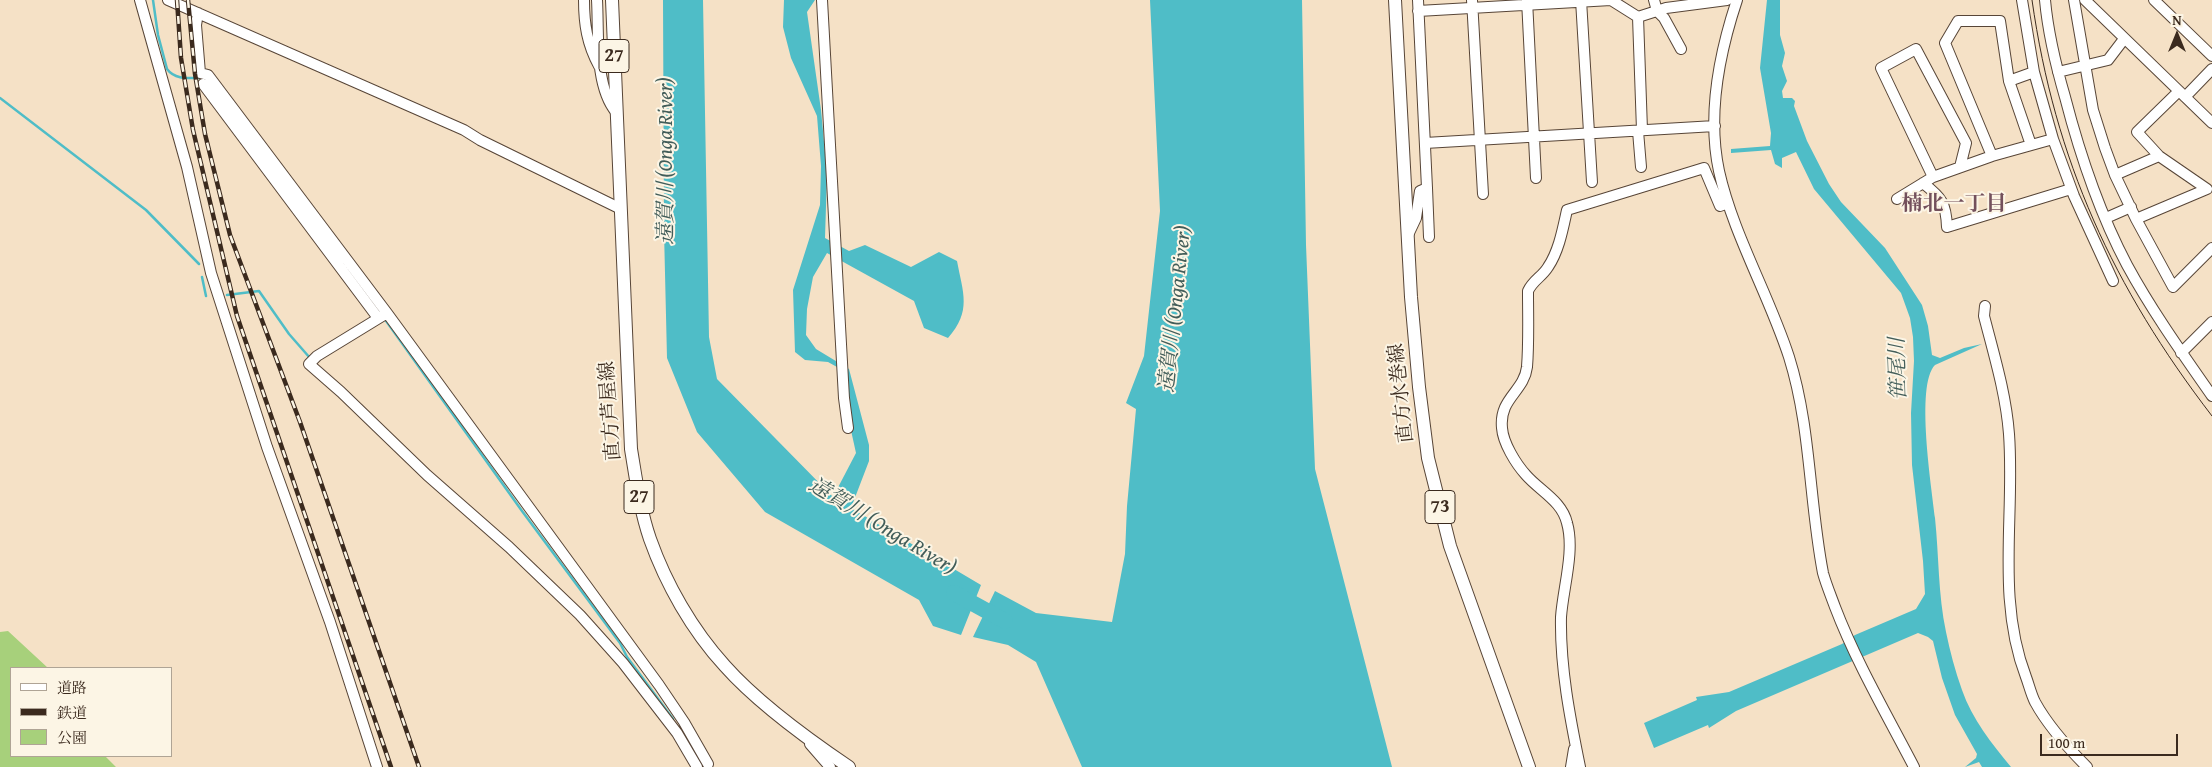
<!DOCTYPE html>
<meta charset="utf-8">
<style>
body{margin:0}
#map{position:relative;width:2212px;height:767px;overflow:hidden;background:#f5e1c6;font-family:"Gentium Book Plus","Noto Serif JP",serif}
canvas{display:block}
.legend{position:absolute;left:10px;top:667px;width:162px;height:90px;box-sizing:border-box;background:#fcf5e5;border:1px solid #afa495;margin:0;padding:6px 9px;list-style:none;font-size:15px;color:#3b2a1e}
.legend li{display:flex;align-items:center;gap:10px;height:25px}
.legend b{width:25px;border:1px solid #afa495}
.north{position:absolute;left:2152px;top:10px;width:50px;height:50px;-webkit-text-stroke:4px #fcf5e5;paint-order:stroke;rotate:0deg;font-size:14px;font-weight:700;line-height:20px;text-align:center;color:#3b2a1e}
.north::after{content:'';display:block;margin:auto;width:18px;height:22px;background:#3b2a1e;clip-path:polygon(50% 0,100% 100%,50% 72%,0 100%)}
.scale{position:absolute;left:2040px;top:734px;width:138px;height:22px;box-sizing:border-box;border:2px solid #3b2a1e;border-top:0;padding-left:6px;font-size:15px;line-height:18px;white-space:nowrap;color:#3b2a1e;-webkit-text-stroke:4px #fcf5e5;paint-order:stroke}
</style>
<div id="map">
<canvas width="2212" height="767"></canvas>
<ul class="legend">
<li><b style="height:6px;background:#fff"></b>道路</li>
<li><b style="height:6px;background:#3b2a1e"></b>鉄道</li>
<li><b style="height:14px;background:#a7d07b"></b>公園</li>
</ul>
<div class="north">N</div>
<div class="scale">100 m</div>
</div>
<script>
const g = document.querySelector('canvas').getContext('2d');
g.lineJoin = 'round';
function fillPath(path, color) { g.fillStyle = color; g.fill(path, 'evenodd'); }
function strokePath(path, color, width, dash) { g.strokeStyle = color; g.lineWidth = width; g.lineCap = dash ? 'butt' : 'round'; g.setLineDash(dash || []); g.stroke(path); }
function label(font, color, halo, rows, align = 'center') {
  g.font = font + ' "Gentium Book Plus","Noto Serif JP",serif'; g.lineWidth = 4; g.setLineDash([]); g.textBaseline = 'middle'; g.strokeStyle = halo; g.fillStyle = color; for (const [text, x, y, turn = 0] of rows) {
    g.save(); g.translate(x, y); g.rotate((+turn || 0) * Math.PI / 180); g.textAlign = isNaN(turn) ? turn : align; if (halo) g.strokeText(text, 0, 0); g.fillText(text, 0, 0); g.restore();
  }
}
const green = new Path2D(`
 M8,631l40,37h-37v88h94l11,11h9h-125v-135z`);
const water = new Path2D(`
 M663,0h40l6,337 8,42 116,118 23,-44 -19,-86 -9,-5 -23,-2 -10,-8 -2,-62 27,-85 1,-39 -4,-50 -26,-58 -8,-31 1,-27h31l-8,12 14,98 6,64 -2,64 24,13 16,-6 46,22 28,-15 18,9c6,32 15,50 -9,77l-24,-10 -10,-27 -87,-48 -14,24 -6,32 -1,26 10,14 33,20 20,76v16l-18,47 130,77 -20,50 -28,-9 -14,-26 -154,-88 -68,-80 -30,-74 -3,-127z
 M1150,0h152l4,245 9,224 77,298h-310l-46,-105 -28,-17 -35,-8 22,-46 41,22 76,9 13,-68 2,-48 9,-97 -10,-6 18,-47 16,-145z
 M1767,0h13v35l5,18 -3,13 5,15 -5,10 1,7h9l3,3 -1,5 13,35 22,43 12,18 44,46 37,57 6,21 4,29 8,3 24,-10 18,-4 -47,21c-20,20 -3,124 0,153 4,38 3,76 11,114 4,19 9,39 16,58 10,29 30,54 49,77h-29l-3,-5 -14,5 11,-9 1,-4 -22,-39 -13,-37 -9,-37 -5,-4 -10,-4 -182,78 -27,17 -1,-3 -54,23 -10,-25 53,-23 -1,-3 33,-5 113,-48 13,-9 61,-26 9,-15 -2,-33 -11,-96 -1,-52 3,-52 -1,-24 -3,-19 -9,-25 -87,-104 -18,-37 -14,6v10l-7,-4 -4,-14 -40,3v-4l39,-3 1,-13 -11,-65z`);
const stream = new Path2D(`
 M153,0l5,35 9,34c8,11 22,9 34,9l3,3
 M0,98l146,112 53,54
 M202,277l4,19
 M227,295l32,-4 30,43 21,24
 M384,318l138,193 98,132 7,14 46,62
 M683,734l21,33`);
const river = new Path2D(`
 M954,593l51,28`);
const minor = new Path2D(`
 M140,0l47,167 24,106 56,174 63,175 47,145
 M168,0l296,130 16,10 141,69
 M584,0c0,24 3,44 15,66
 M597,0c2,33 -3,85 19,112
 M822,0l22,398 4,30
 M1472,0l11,194
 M1527,0l9,178
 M1581,0l11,182
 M1654,0l3,11 7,7 17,31
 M1737,0c-18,54 -30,115 -18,171 14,63 50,124 70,186 22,70 20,144 34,216 3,11 8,23 12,34 21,55 52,108 79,160
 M2045,0c3,33 11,66 20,97 15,58 34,115 62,168 25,46 55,88 85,131
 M2074,0l19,110 12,38 10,27 21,44 37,68 39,-39
 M2085,0l127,123
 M2154,0l58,56
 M1418,11l193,-11 27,17 28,-9 61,-8
 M198,13l-2,12 4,48 8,2 179,238 272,372 25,37 24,42
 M1638,17l4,113
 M2058,72l50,-12 16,-21
 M2009,81l25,-9
 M203,84l175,234
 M2185,97l27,-28
 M1638,131l3,36
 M2053,139l21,57 39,85
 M1425,143l290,-17
 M1992,156l-47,-113 13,-22h42l9,60 22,64
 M2115,175l44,-19
 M1933,177l-52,-109 35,-19 50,94 -6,24
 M1923,183c19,15 23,20 24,44l124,-38
 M1427,188l2,49
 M1897,199l36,-22 59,-21 61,-17 -19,-67 -12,-72
 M2106,218l25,-11
 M2136,219l71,-30 -48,-33 -22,-24 42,-41
 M1408,235l8,-17 4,-27 7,-3 -9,-188
 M1985,306l-1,10c10,39 22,78 25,118 6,81 -13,165 17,243 3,8 5,17 9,25 12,22 34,47 52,65
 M384,315l-67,41 -8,8 32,28 86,83 82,72 71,68 43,48 54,70 20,34
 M2181,353l31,-31
 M810,744l20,23
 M1571,767l3,-18
 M1580,767c-10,-49 -20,-100 -19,-150 2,-29 14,-66 6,-94 -5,-22 -27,-32 -41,-48 -10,-11 -23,-32 -24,-47 -3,-30 22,-36 25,-61 2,-25 1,-51 1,-76 5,-11 14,-14 20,-24 11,-16 15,-39 19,-57l137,-42 16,38 8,-3`);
const major = new Path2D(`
 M612,0l19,449c5,30 9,61 19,90 16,45 42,91 75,127 32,36 84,74 124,101
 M1395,0l16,297 8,90 9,71 22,88 79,221`);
const tram = new Path2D(`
 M2032,0c23,161 81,287 180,416`);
const rail = new Path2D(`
 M177,0l4,58 12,72 44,186 154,451
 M188,0l7,74 10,60 25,101 70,187 119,345`);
const shields = [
 [614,56,30],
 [639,497,30],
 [1440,507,30]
];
const shieldNames = [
 ["27",614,56],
 ["27",639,497],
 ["73",1440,507]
];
const streetNames = [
 ["直方水巻線",1402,393,-96],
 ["直方芦屋線",611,411,-94]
];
const waterNames = [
 ["遠賀川 (Onga River)",667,161,-90],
 ["遠賀川 (Onga River)",1176,309,-84],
 ["笹尾川",1899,369,-92],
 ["遠賀川 (Onga River)",882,527,31]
];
const neighbourhoodNames = [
 ["楠北一丁目",1954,205]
];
fillPath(green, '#a7d07b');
fillPath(water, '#4fbdc7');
strokePath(stream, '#4fbdc7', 2.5);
strokePath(river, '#4fbdc7', 16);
strokePath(minor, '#574537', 12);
strokePath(major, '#574537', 14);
strokePath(minor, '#fff', 10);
strokePath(major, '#fff', 12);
strokePath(tram, '#3b2a1e', 1);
strokePath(rail, '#3b2a1e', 4.5);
strokePath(rail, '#fcf5e5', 2.5, [8]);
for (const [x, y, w] of shields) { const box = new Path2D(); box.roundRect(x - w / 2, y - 16.5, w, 33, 4); g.fillStyle = '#fcf5e5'; g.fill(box); strokePath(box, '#3b2a1e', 1); }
label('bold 19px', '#3b2a1e', null, shieldNames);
label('20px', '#3b2a1e', '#fcf5e5', streetNames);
label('italic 21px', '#425d59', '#fcf5e5', waterNames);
label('bold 21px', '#73505c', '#fcf5e5', neighbourhoodNames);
</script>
